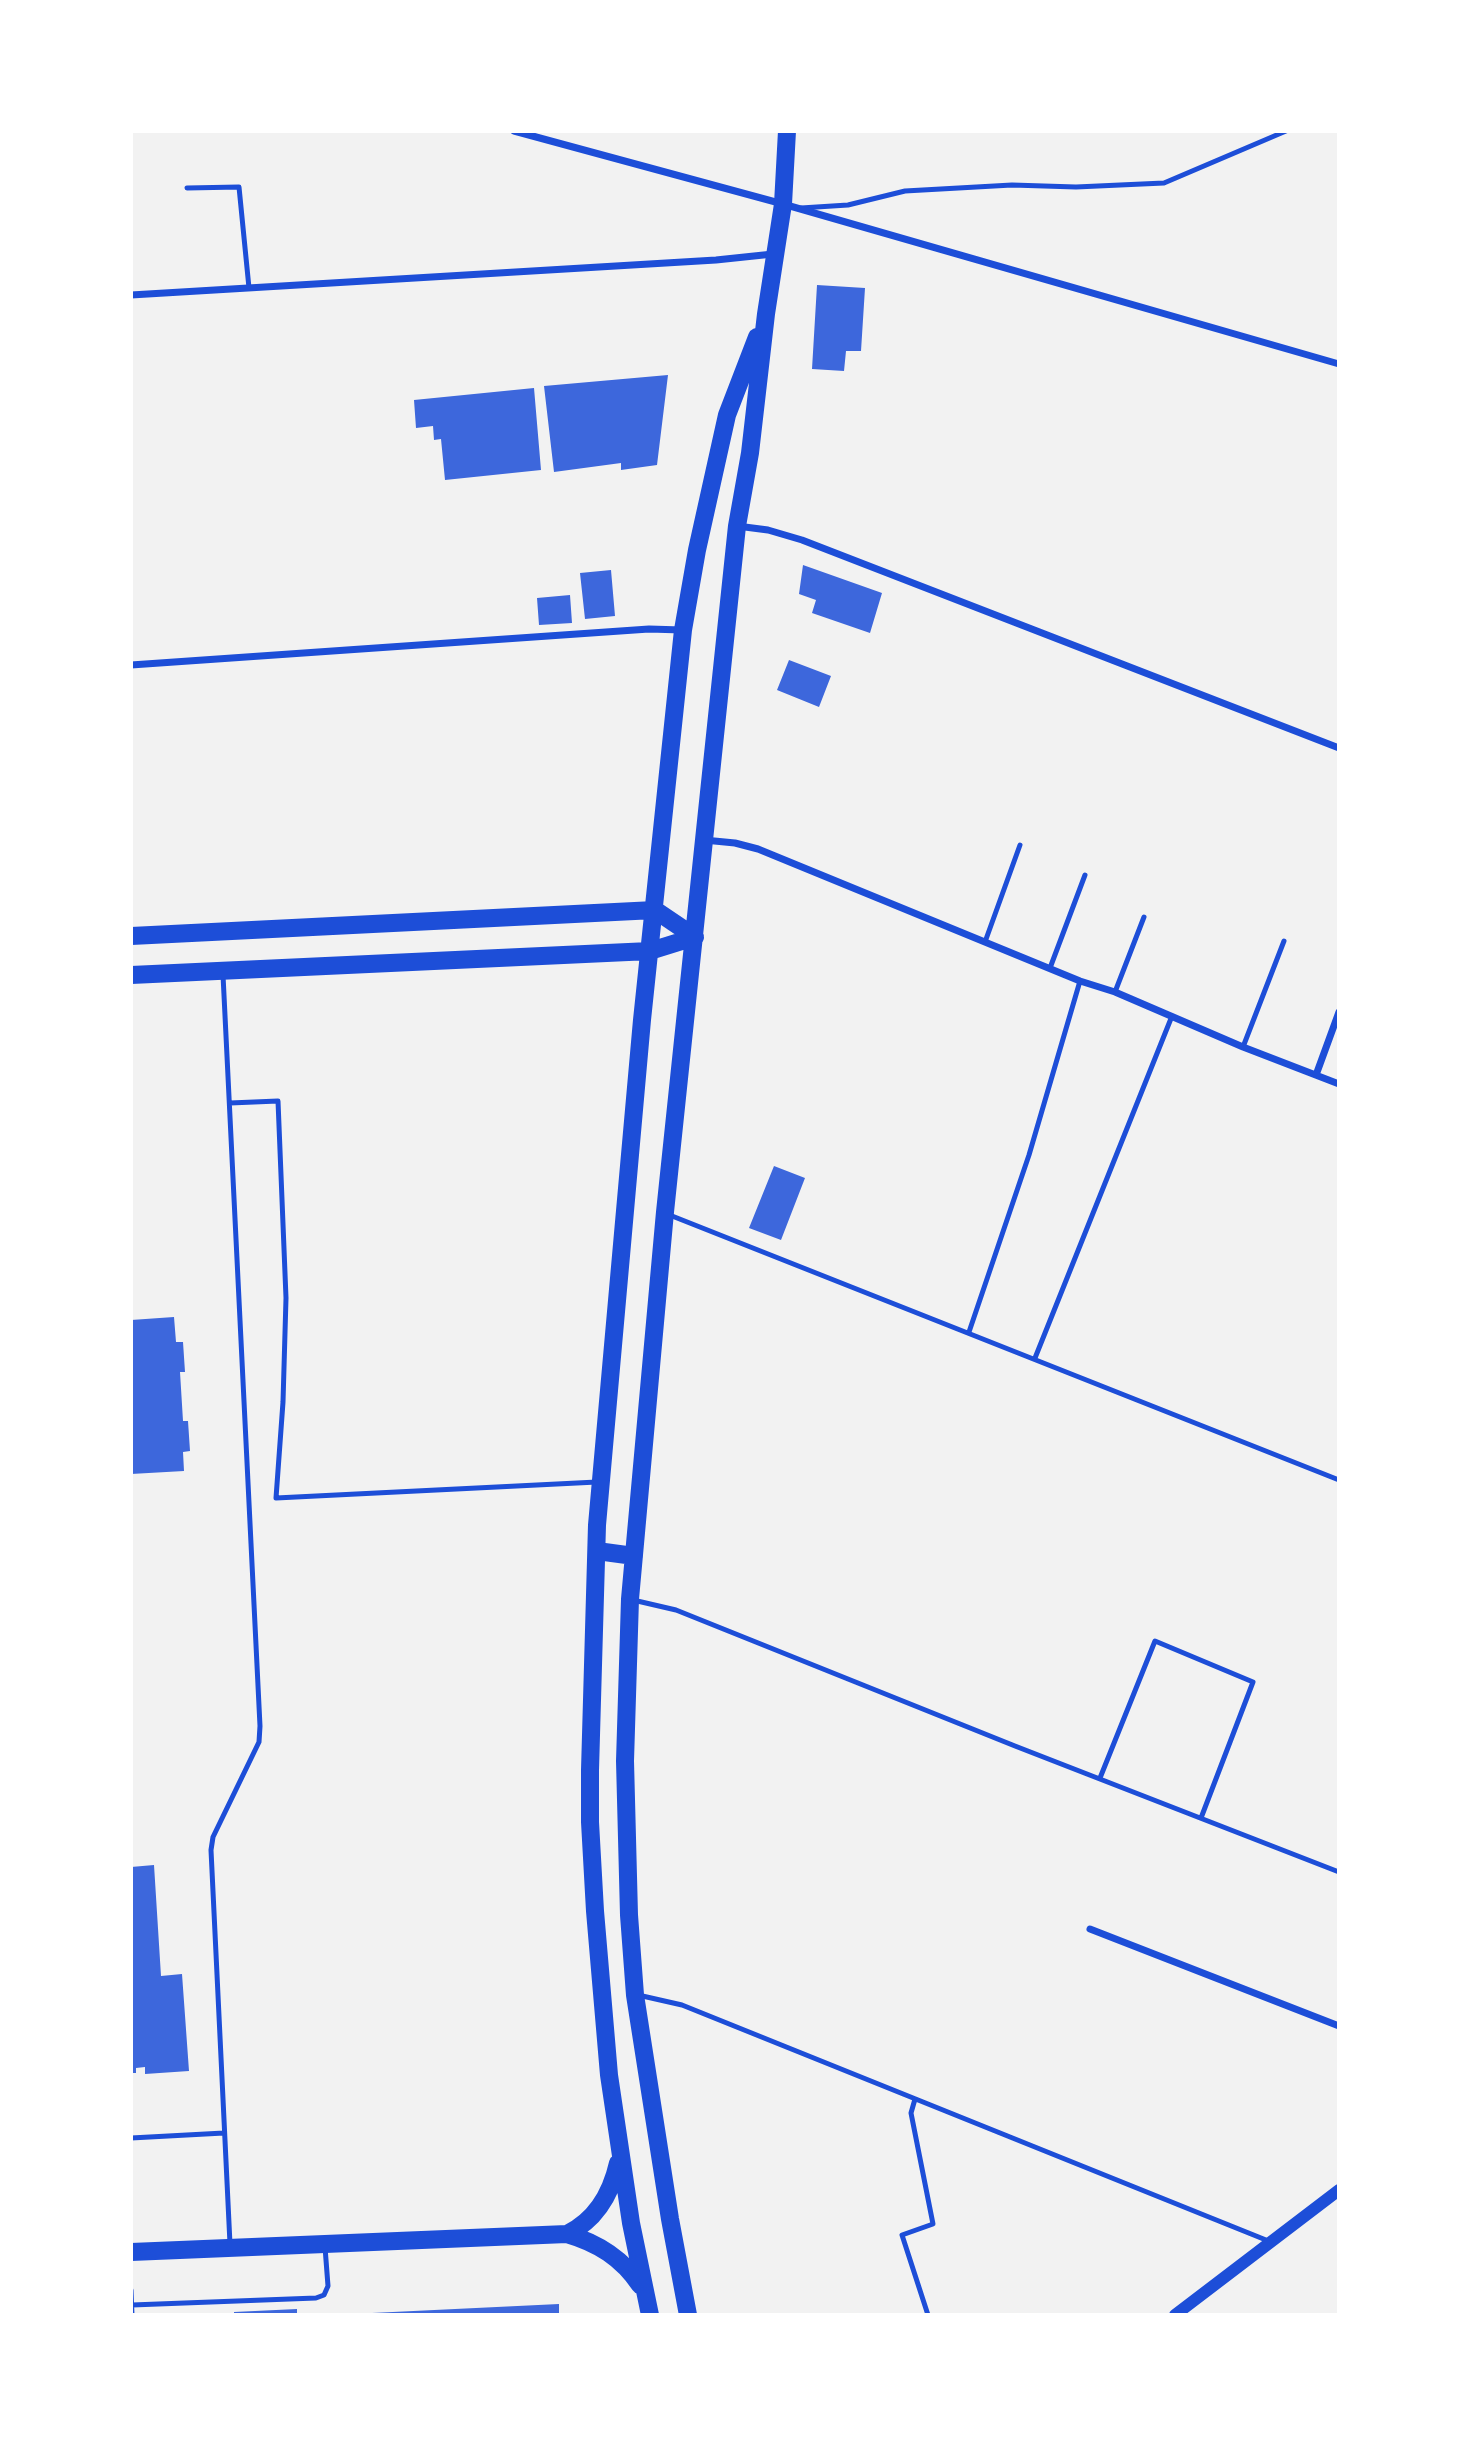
<!DOCTYPE html>
<style>
body{margin:0}
#map{position:relative;width:1470px;height:2446px;overflow:hidden;background:#f2f2f2;font-family:"Fira Sans Condensed",sans-serif}
canvas{display:block}
.frame{position:absolute;inset:0;border:133px solid #fff;pointer-events:none}
</style>
<div id="map">
<canvas width="1470" height="2446"></canvas>
<div class="frame"></div>
</div>
<script>
const g = document.querySelector('canvas').getContext('2d');
g.lineJoin = 'round';
function fillPath(path, color) { g.fillStyle = color; g.fill(path, 'evenodd'); }
function strokePath(path, color, width, dash) { g.strokeStyle = color; g.lineWidth = width; g.lineCap = dash ? 'butt' : 'round'; g.setLineDash(dash || []); g.stroke(path); }
const building = new Path2D(`
 M817,285l48,3 -4,63h-15l-2,20 -32,-2z
 M668,375l-11,90 -36,5v-7l-67,9 -10,-86z
 M534,388l7,82 -96,10 -4,-41 -7,1 -1,-14 -17,2 -2,-28z
 M803,565l79,28 -12,40 -58,-20 4,-13 -17,-6z
 M611,570l4,46 -30,3 -5,-46z
 M570,595l2,28 -33,2 -2,-27z
 M789,660l42,16 -12,31 -42,-17z
 M774,1166l31,12 -24,62 -32,-12z
 M174,1317l2,25h7l2,30h-5l3,49h5l2,30 -7,1 1,19 -53,3v-154z
 M154,1865l7,111 21,-2 7,97 -44,3v-7l-9,1v5h-5v-206z
 M559,2304v11h-187v-2z
 M297,2309v6h-63v-3z`);
const service = new Path2D(`
 M187,188l52,-1 10,101
 M801,208l47,-3 57,-14 107,-6 64,2 88,-4 122,-52
 M985,942l35,-97
 M1050,968l35,-93
 M223,975l37,751 -1,16 -46,95 -2,13 19,394
 M1115,992l29,-75
 M1243,1047l41,-106
 M230,1103l48,-2 8,197 -3,104 -7,96 321,-16
 M667,1214l672,266
 M969,1332l60,-177 51,-174
 M1035,1358l137,-342
 M633,1600l43,10 339,136 324,126
 M1100,1778l55,-137 98,41 -52,136
 M638,1995l44,10 589,237
 M915,2099l-4,14 22,111 -31,11 26,80
 M131,2138l93,-5
 M131,2290l1,25
 M132,2305l184,-7 8,-3 4,-9 -3,-39`);
const minor = new Path2D(`
 M514,131l269,73 556,160
 M131,295l585,-35 57,-6
 M737,526l31,4 34,10 537,208
 M131,665l518,-36 33,1
 M704,840l31,3 23,6 322,132 35,11 128,55 96,37
 M1316,1075l23,-63
 M1090,1929l249,97`);
const tertiary = new Path2D(`
 M1175,2315l164,-125`);
const primary = new Path2D(`
 M131,936l524,-26 40,27
 M131,975l519,-24 45,-14
 M597,1551l37,5
 M567,2234c29,-14 44,-40 51,-71
 M131,2252l436,-18c31,9 55,24 73,51
 M650,2315l-19,-92 -22,-148 -14,-164 -5,-89v-52l7,-245 45,-505 41,-390 14,-80 30,-135 30,-78
 M688,2315l-18,-96 -35,-224 -6,-80 -4,-154 5,-162 35,-387 39,-372 33,-314 13,-73 16,-139 17,-110 4,-73`);
fillPath(building, '#3d67dc');
strokePath(service, '#1d4ed8', 5);
strokePath(minor, '#1d4ed8', 7);
strokePath(tertiary, '#1d4ed8', 12);
strokePath(primary, '#1d4ed8', 18);
</script>
